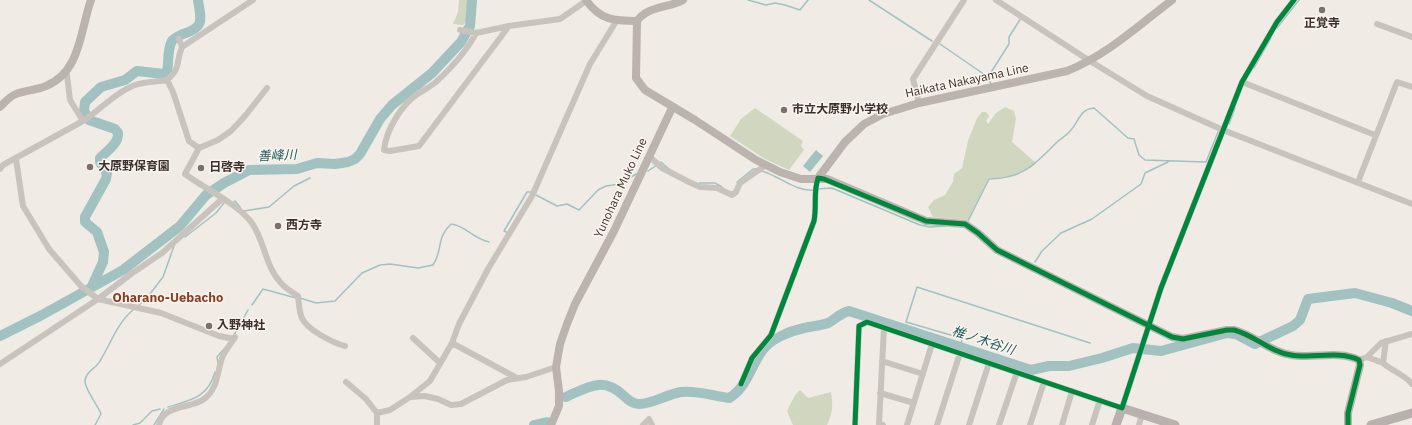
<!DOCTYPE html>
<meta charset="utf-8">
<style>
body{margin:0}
canvas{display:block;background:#f0ebe5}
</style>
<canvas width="1412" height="425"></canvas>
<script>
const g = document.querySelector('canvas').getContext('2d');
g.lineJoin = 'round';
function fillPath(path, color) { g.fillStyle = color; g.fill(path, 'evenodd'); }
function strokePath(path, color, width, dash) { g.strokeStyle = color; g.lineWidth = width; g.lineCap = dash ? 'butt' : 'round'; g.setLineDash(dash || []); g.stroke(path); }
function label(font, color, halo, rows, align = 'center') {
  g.font = font + ' "IBM Plex Sans","Noto Sans JP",sans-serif'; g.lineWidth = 3; g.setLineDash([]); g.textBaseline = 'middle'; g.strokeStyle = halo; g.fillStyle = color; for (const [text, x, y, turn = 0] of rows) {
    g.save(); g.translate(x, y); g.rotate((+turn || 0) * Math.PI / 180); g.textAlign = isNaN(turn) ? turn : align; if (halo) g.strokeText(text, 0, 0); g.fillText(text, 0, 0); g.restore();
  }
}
const green = new Path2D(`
 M459,0h9l1,19 -6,6 -10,-1 5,-12z
 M1005,107l9,4 2,8 -4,23 24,21 -4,4 -26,11h-17l-21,42 -35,-3 -5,-10 6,-7 11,-5 8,-13 1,-8 8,-6 6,-27 9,-23 5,-6h4l3,4 -3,5 2,3 8,-11z
 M755,108l48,33 -2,5 3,4 -15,20 -24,-11 -35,-23 11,-17z
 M800,390l8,8 23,-6c2,13 2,21 -4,33h-34l-6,-14 8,-16z`);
const water = new Path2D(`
 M816,150l7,6 -13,16 -7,-6z`);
const stream = new Path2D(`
 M748,0l18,5 9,-2 10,2 15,5 8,-10
 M869,0l63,41
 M1277,28l22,-28
 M940,44l48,33 3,7
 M1254,68l17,-30
 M988,77l21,-33v-7l12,-19
 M1229,124l6,-16
 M660,163l1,-1 8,7
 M648,171l9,-6
 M762,171c17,5 34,21 52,19
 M737,182l16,-13h3
 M699,183h16l7,4
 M818,189l14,-1 88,37 10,2 15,-1
 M536,195l21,11 10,-2 12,6 19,-20 8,-4 14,-2 16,-10
 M233,203l2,-2 5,6
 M244,211l25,-4 25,-21 16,-8
 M968,221l21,-42c34,0 46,-15 68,-37 5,-4 10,-7 14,-12 8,-9 9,-21 23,-22l34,30 6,1 5,16 6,5 61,2 12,-30
 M508,233l-4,-2 23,-39h4
 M185,237l31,-24 8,-10
 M1035,262l7,-11 19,-18 31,-14 49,-35 4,-11 23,-11
 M300,298l16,5 19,-2 27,-28 18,-8 10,-1 28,4 15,-3c10,-15 3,-27 18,-41 14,1 22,15 38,18
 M139,305l7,-6 17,-22 11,-31
 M252,305l11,-16 33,9
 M234,335l14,-25
 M963,348l-2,-10 -55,-16 11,-35 173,56
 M218,363l-1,-6 7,-8
 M168,407c22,-7 40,-9 47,-35
 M95,425l6,-11c-3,-9 -17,-25 -16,-34 2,-10 11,-11 15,-19 11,-18 17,-38 34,-52
 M133,425l7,-2 12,-12 8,-2
 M154,425l10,-16`);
const river = new Path2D(`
 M92,286l11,-24 1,-10 -7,-20 -12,-10v-5l21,-38 1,-6 -7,-11v-4c7,-7 19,-15 18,-25l-3,-4 -26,-9 -5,-9 1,-9 16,-15 24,-7 12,-9 27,3 3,-2c2,-9 0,-23 5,-31 3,-4 7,-5 11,-7 22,-7 18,-14 15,-34
 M0,336l42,-21 81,-45 57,-44 26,-31 18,-12 25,-13 48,-1 20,-6 18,1 13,-2 7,-3 5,-5 20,-35 12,-14 40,-32 29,-31 9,-16 2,-26
 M566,397c22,-10 37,-21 58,-1 4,4 9,8 15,8 14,0 28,-10 42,-12 16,-2 32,4 48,6 17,-9 22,-32 33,-47 8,-12 28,-20 42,-23 8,-2 16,-2 24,-5 8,-4 12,-10 21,-12l182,59 18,-4h20l33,-8 31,-10 28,3 66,-18 9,1 19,10 38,-18 7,-6 8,-21 47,-6 37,10 20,8
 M534,425l13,-3`);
const street = new Path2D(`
 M996,0l94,61 57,35 76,34 189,74
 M1377,24l35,13
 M460,30l16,3 33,-7 51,-7 26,-18
 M476,33c-9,18 -25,35 -39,48 -6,6 -14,9 -21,14 -15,11 -30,35 -32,55l6,1 29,-5 90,-120
 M182,47l71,-47
 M167,80c15,-13 8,-17 15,-33l-3,-8
 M1242,82l133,53
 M267,88l-22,28 -14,15 -13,9 -19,8 -14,26c20,15 52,29 67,49 13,19 13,43 29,60 5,6 11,9 17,13 1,7 1,16 4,22 4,11 31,25 43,28
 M919,103l-6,-24 51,-79
 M83,121c17,-11 33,-29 52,-36 11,-4 21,-3 32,-5l6,12 16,49 10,7
 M649,156l13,12 27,14 11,5 17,1 15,7 4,-3 4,-9 26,-18
 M16,159l7,47 26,43 32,37 17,13 63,14 58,23 15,3
 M0,169l3,-4 80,-44 -13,-21 -3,-25 -2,-3
 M1358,182l39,-100 15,5
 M413,338l27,25
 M1386,341l-3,22c9,8 22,12 29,21
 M452,343l63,34
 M1367,357l16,6
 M1359,360l8,-3 14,-14 31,-9
 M882,361l41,13
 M0,364l98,-65 33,-25 31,-21 60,-54
 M346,382l20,17 11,14v12
 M741,384l11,-26 19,-23 43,-114c3,-16 -1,-27 4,-43
 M880,393l34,10
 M410,397l15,-1 13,3 13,6 10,-1 46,-24 19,-3 30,-10
 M377,413l13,-3 20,-13 20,-16 22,-38 7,-19 29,-55 44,-73 58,-132 27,-44
 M159,425c4,-21 32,-16 45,-26 14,-10 13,-27 18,-41 3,-8 9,-14 13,-21
 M643,425l6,-6 3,6
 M855,425l4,-99 8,-4 255,86 39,-120 81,-206 35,-60 17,-22
 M883,425l-4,-1 5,-96
 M907,425l25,-81
 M937,425l23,-72
 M969,425l20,-62
 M999,425l18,-53
 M1030,425l14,-43
 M1062,425l10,-34
 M1092,425l8,-25
 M1139,425l3,-11`);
const secondary = new Path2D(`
 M586,0c14,20 28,21 51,21
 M683,0c-14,8 -36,6 -46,21l-1,57 9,12 50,30 61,40 24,12 21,7h26l99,42 39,3 13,9 19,17 175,87 11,2 44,-9h7c20,5 36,22 57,25 22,4 47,-5 68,5l1,5 -12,48v12
 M0,107c5,-5 10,-11 16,-13 10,-4 21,-4 30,-8 35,-14 34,-56 45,-86
 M818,178l27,-36 19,-18 19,-10 36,-11 148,-32c40,-16 71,-45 105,-71
 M551,425l8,-19v-15l-3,-24 4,-23 7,-20 8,-20 39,-73 58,-123`);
const primary = new Path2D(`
 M1116,425l6,-17 53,17
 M1371,425l41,-12`);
const cycleway = new Path2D(`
 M741,384l11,-26 19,-23 43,-114c3,-16 -1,-27 4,-43l6,1 102,42 39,3 13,9 19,17 175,87 11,2 44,-9h7c20,5 36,22 57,25 22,4 47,-5 68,5l1,5 -12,48v12
 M855,425l4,-99 8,-4 255,86 39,-120 81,-206 35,-60 17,-22`);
const markers = [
 [1322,10,4,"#7a716c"],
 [784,110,4,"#7a716c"],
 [90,167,4,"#7a716c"],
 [201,168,4,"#7a716c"],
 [278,226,4,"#7a716c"],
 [209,326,4,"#7a716c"]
];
const poiNames = [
 ["正覚寺",1322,24,"center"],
 ["市立大原野小学校",792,110],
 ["大原野保育園",98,167],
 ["日啓寺",209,168],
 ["西方寺",286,226],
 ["入野神社",217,326]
];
const streetNames = [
 ["Haikata Nakayama Line",967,81,-12],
 ["Yunohara Muko Line",621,188,-65]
];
const waterNames = [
 ["善峰川",277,156,-2],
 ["椎ノ木谷川",983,341,18]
];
const neighbourhoodNames = [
 ["Oharano-Uebacho",168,298]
];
fillPath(green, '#d1d6bf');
fillPath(water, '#a1c2c1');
strokePath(stream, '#a1c2c1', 1.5);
strokePath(river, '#a1c2c1', 10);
strokePath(street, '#c9c3be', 6);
strokePath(secondary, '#bab3ae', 8);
strokePath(primary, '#b8b1ad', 9);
strokePath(cycleway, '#00873e', 5);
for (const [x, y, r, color] of markers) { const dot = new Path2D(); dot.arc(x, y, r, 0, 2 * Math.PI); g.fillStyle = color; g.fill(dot); strokePath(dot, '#fbf5ee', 1.5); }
label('bold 12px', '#3b302b', '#fbf5ee', poiNames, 'left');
label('12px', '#3b302b', '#fbf5ee', streetNames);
label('italic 13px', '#1f5a5e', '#fbf5ee', waterNames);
label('bold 13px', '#8c3b22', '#fbf5ee', neighbourhoodNames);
</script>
